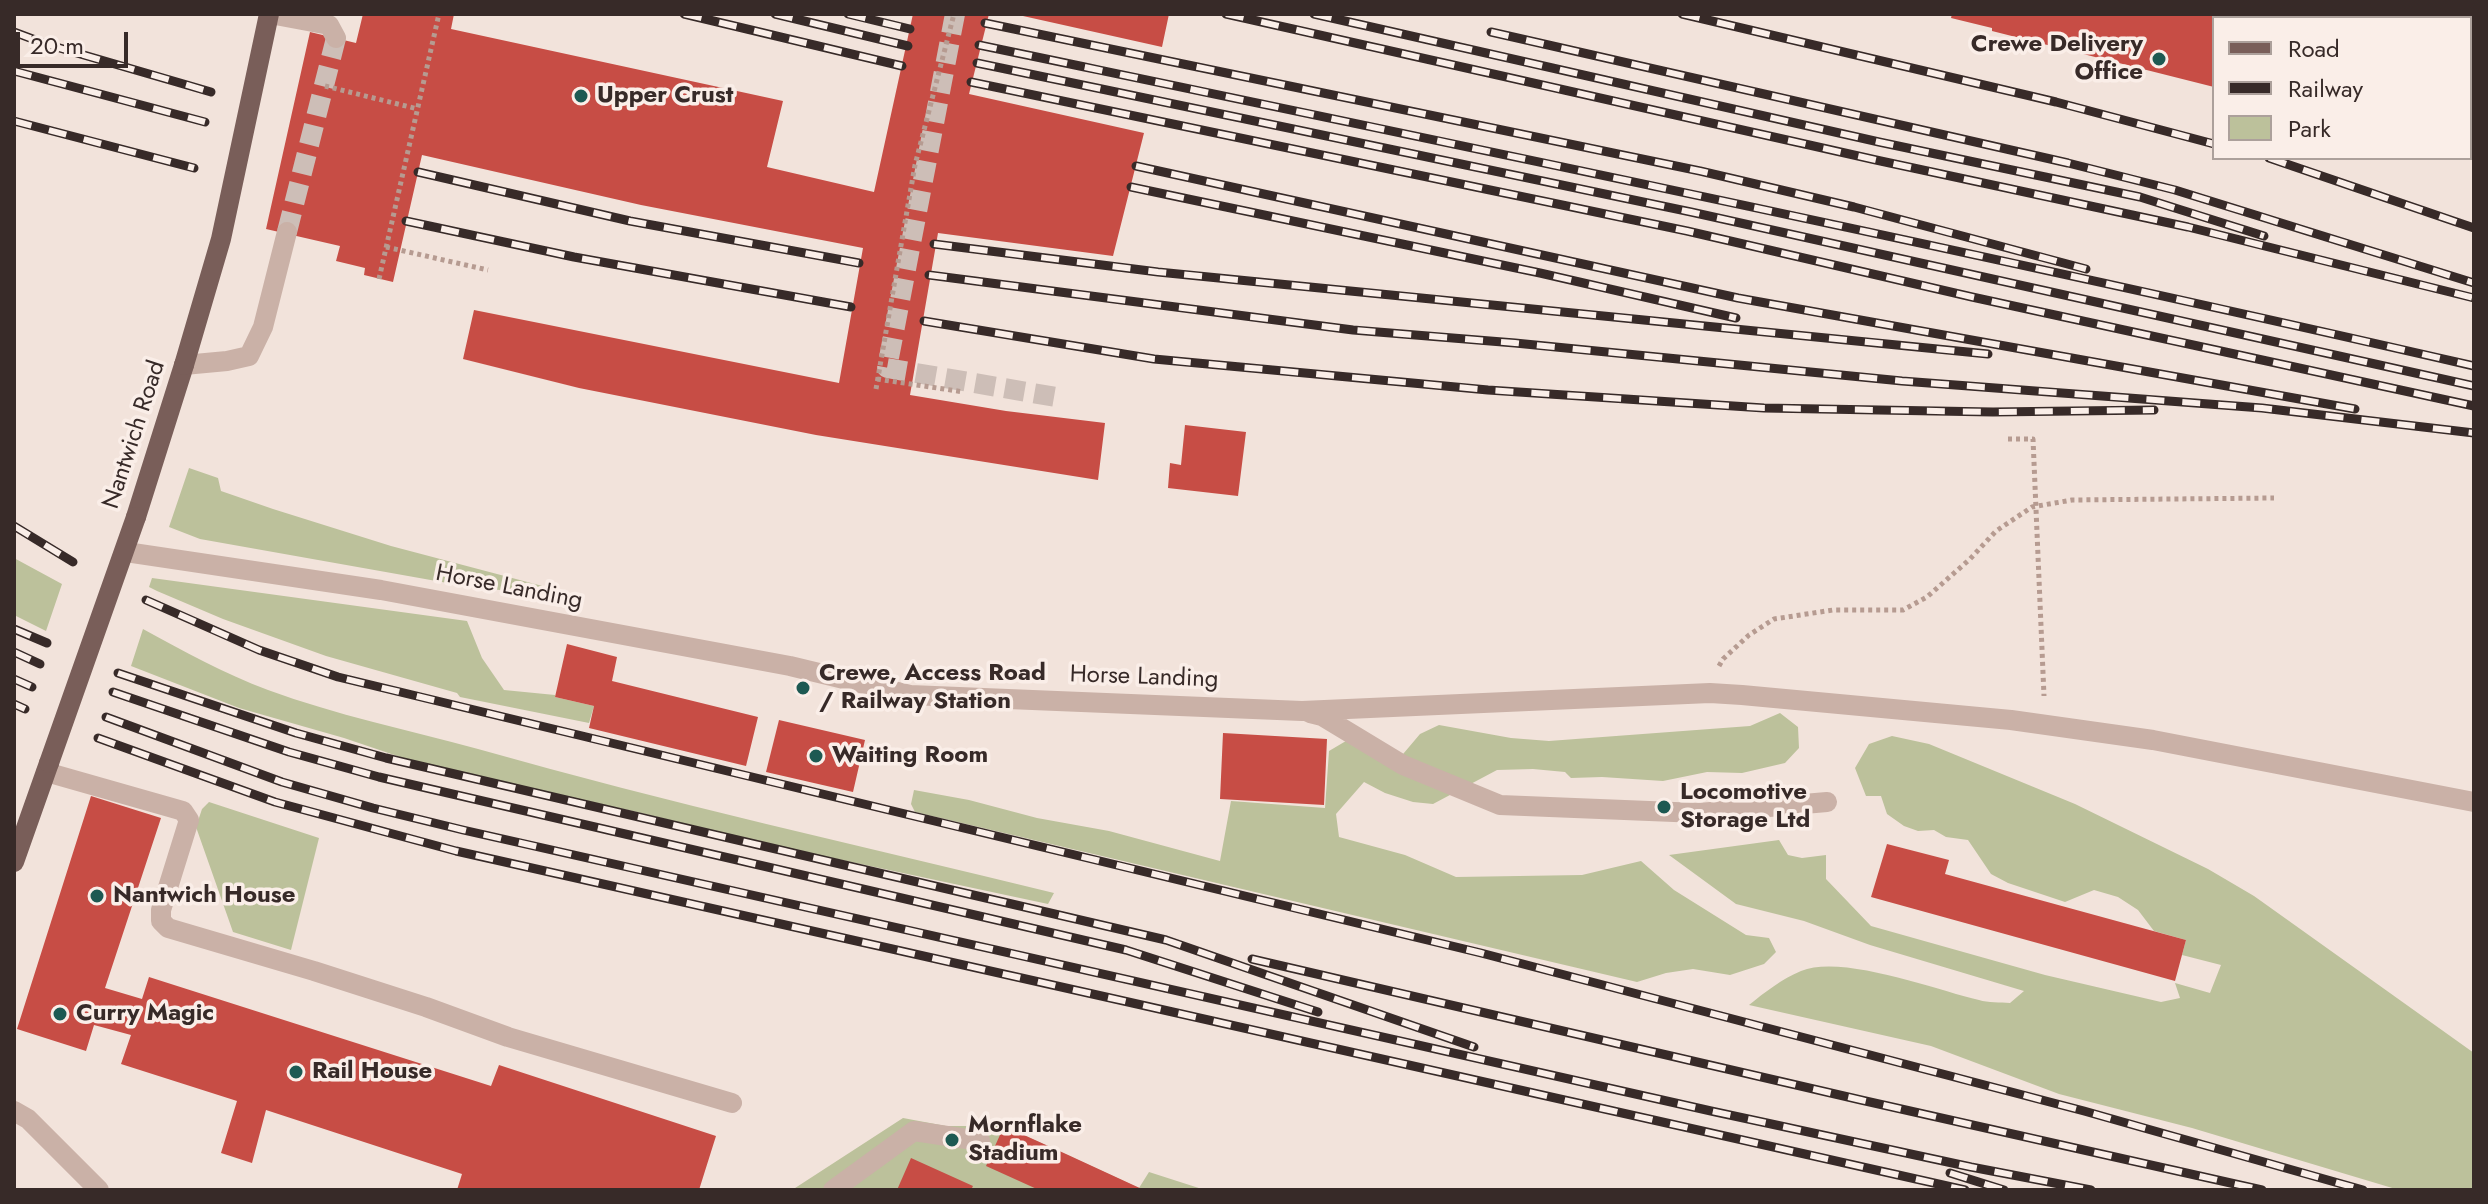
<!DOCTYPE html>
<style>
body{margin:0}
#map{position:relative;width:2488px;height:1204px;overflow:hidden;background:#f2e3db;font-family:Jost,sans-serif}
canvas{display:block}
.frame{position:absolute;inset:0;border:16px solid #372a28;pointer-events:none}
.legend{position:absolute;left:2212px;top:16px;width:260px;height:144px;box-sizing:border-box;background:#faeee8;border:2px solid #aca09b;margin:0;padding:10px 14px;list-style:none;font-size:24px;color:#372a28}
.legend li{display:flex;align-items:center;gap:16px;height:40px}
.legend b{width:40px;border:2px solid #aca09b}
.scale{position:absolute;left:16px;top:32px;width:112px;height:36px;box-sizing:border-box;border:4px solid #372a28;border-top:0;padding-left:10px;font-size:24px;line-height:28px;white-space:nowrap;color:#372a28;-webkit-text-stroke:6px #faeee8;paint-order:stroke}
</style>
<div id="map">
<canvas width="2488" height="1204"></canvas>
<div class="frame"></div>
<ul class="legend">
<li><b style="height:10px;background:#795e59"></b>Road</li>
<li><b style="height:10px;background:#372a28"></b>Railway</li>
<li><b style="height:22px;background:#bcc19b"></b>Park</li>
</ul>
<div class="scale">20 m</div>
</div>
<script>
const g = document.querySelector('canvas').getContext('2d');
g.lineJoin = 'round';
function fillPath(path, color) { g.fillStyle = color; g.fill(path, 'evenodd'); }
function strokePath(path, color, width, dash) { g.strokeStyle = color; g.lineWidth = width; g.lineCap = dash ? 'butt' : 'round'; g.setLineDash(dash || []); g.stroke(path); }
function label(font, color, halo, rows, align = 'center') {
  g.font = font + ' Jost,sans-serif'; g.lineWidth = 7; g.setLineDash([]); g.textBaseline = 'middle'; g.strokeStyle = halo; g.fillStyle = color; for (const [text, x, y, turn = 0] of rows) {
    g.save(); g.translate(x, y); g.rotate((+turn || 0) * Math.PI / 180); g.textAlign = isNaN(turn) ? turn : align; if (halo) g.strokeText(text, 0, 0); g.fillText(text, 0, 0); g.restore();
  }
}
const green = new Path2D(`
 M189,468l29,10 3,13 52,18 118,37 159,42v7l-80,-8 -270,-48 -31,-12z
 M14,558l48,26 -16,47 -32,-16z
 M152,578l315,43 15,37 22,32 51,5v2l39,9 -5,17 -129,-26 -3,-4 -131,-37 -103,-37 -66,-28 -8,-4z
 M143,629c40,22 82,45 125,61 68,25 140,40 210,59 190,54 384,97 576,144l-6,11 -281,-60 -130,-32 -216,-48 -77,-26 -105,-30 -108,-42z
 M1780,713l18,14 1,21 -14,15 -43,10 -35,-1 -44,9 -61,-4 -31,1 -6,-6 -32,-3 -36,1 -64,34 -20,-2 -28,-9 -21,-11 -28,32 3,23 66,18 51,22 126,-2 59,-14 33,29 72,45 23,3 7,14 -12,12 -34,11 -37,-6 -27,4 -29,9 -722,-170 -4,-8 3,-14 55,10 68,18 72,13 111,30 11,-60 94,7 4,-57 22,-13 47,22 22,-26 19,-9 72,13 38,3 201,-15z
 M1892,736l37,8 146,60 133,65 46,27 220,157v137h-75l-207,-62 -133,-34 -128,-48 -182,-41c16,-13 33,-26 52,-34 41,-17 135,19 178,29 9,3 21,2 31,3l14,-12 -154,-46 -66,-24 -68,-17 -67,-49 110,-15 9,15 14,3 24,-3v24l45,47 174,49 116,27 19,-4 -5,-15 35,10 11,-28 -39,-10 4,-15 -32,-9 -16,-21 -20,-13 -24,-7 -29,12 -57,-19 -17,-9 -23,-34 -22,-3 -12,-7 -16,1 -14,-5 -17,-12 -6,-18h-15l-11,-28 14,-24z
 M209,802l110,36 -28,112 -58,-18 -37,-105 6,-18z
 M903,1118l43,8h58l135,62 10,-16 56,18h-413z`);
const building = new Path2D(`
 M363,14h91l-3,15 332,72 -16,66 107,25 39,-178h76l-20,80 175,39 -31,123 -175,-23 -28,162 96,16 99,12 -7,57 -282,-45 -237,-47 -116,-29 11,-49 365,73 24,-135 -222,-43 -219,-50 -29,127 -29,-7 1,-7 -29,-7 4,-15 -74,-17 44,-197 46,11z
 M1014,14h155l-7,33z
 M1952,14h507l-1,4h-244v69l-222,-56v-3l-41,-10z
 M1185,425l61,7 -8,64 -70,-8 2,-25 11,2z
 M567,644l50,13 -5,24 146,36 -12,49 -157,-38 5,-22 -39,-9z
 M779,720l86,20 -12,52 -87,-20z
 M1223,733l104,6 -3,66 -104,-6z
 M91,796l70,22 -56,170 37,11 7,-22 342,109 8,-21 217,71 -17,54h-242l5,-16 -196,-64 -14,53 -31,-10 16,-52 -116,-37 10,-29 -37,-10 -8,26 -69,-22z
 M1887,844l62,16 -4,14 241,66 -11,41 -304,-84z
 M1004,1126l62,28 78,36h-105l-53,-24z
 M911,1158l62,28 -2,4h-74z`);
const minorTunnel = new Path2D(`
 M955,14l-68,354 169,29
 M287,232l49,-194`);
const path = new Path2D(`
 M325,86l93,23
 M386,247l102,23
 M379,279l60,-265
 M877,379l87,13
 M2008,439h25l11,257
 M1719,666l4,-7 26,-24 25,-16 59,-9h70l24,-13 43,-38 26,-28 36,-24 40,-7 202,-2`);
const minor = new Path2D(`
 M270,14l59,11 7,13
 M184,365l43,-4 22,-5 14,-29 24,-95
 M126,552l255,38 409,76 120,29 392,16 408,-18 32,2 269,25 142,20 321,62
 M1310,713l12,3 81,49 97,40 199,8 128,-11
 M46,772l137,39 6,9 -28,90v11l7,7 146,43 112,36 82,30 224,66
 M14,1111l14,8 71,71
 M833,1190l81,-59 66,10`);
const major = new Path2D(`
 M136,517l48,-152
 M14,862l35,-99`);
const rail = new Path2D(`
 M684,14l218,52
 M775,14l133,32
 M848,14l62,15
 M1226,14l650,146 312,67 286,71
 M1314,14l565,128 261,55 124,39
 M1682,14l374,88 158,42
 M985,23l715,148 154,36 232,62
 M14,32l32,12 165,48
 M1491,32l577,131 107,27 299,93
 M979,45c499,104 998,207 1495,321
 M977,63l714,149 783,174
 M14,71l191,51
 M971,82l716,149 285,66 502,109
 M14,121l180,47
 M2269,158l205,70
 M1136,166l602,132 617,111
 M418,172l212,49 229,42
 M1131,187l409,86 196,45
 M406,221l168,36 277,50
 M934,244l224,28 830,82
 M929,275l424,55 162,13 387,38 360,27 212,25
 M924,321l230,38 334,31 276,18 229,4 161,-2
 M14,526l59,36
 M146,600l113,50 79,27 1143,276 603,158 279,79
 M14,629l33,14
 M14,652l26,12
 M118,673l178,60 90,25 780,182 308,107
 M14,679l18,8
 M113,692l176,60 90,25 747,173 192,62
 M14,704l11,5
 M106,717l176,65 91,26 90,22 1248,281 260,56 120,23
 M98,738l177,64 181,49 1509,339
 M1252,959l609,141 401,90
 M1950,1173l54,17`);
const pathBridge = new Path2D(`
 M876,389l39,-224 39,-151`);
const majorBridge = new Path2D(`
 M184,365l37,-126 48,-225
 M49,763l87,-246`);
const markers = [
 [2159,59,8,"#1d5952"],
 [581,96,8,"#1d5952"],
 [803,688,8,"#1d5952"],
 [816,756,8,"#1d5952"],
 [1664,807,8,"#1d5952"],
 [97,896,8,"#1d5952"],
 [60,1014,8,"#1d5952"],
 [296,1072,8,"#1d5952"],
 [952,1140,8,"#1d5952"]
];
const poiNames = [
 ["Crewe Delivery",2143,45,"right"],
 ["Office",2143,73,"right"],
 ["Upper Crust",597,96],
 ["Crewe, Access Road",819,674],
 ["/ Railway Station",819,702],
 ["Waiting Room",832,756],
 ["Locomotive",1680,793],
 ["Storage Ltd",1680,821],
 ["Nantwich House",113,896],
 ["Curry Magic",76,1014],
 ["Rail House",312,1072],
 ["Mornflake",968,1126],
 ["Stadium",968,1154]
];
const streetNames = [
 ["Nantwich Road",135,435,-72],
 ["Horse Landing",509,588,11],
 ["Horse Landing",1144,678,2]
];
fillPath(green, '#bcc19b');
fillPath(building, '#c74d45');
strokePath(minorTunnel, '#cdbeb7', 20, [20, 10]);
strokePath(path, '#b69b91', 5, [4, 4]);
strokePath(minor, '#cab1a7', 20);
strokePath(major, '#795e59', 20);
strokePath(rail, '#372a28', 9);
strokePath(rail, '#faeee8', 6, [18]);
strokePath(pathBridge, '#b69b91', 5, [4, 4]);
strokePath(majorBridge, '#795e59', 20);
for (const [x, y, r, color] of markers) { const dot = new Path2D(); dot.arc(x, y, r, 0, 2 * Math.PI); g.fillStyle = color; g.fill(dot); strokePath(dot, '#faeee8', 3); }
label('bold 24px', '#372a28', '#faeee8', poiNames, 'left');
label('24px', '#372a28', '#faeee8', streetNames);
</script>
